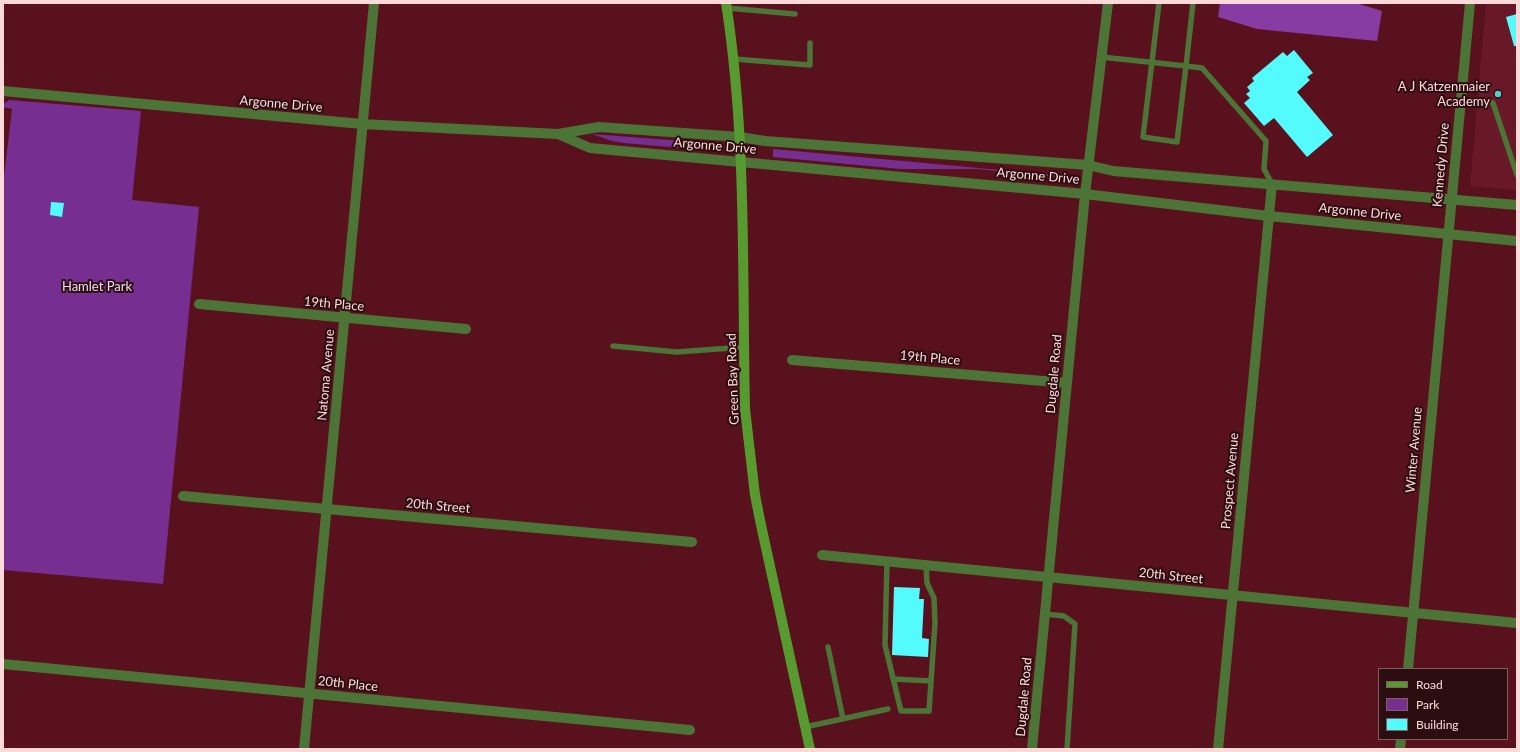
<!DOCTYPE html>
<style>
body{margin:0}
#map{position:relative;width:1520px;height:752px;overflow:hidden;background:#59111e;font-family:Lato,sans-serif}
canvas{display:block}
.frame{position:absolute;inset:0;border:4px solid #fed9da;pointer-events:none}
.legend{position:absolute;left:1378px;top:668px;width:130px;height:72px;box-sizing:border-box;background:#2c0d10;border:1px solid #805f61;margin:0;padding:5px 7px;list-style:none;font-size:12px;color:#fed9da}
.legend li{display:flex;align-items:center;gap:8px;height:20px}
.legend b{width:20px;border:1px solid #805f61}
</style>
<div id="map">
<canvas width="1520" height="752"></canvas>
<div class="frame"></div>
<ul class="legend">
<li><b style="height:5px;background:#579a2f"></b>Road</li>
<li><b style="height:11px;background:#772e91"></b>Park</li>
<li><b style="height:11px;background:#54fbfd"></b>Building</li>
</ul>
</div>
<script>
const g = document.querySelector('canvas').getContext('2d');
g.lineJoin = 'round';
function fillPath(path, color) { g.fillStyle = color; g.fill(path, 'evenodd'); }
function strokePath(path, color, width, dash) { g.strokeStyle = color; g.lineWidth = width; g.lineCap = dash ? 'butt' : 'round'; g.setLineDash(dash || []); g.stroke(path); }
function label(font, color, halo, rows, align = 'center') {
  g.font = font + ' Lato,sans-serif'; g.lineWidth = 4; g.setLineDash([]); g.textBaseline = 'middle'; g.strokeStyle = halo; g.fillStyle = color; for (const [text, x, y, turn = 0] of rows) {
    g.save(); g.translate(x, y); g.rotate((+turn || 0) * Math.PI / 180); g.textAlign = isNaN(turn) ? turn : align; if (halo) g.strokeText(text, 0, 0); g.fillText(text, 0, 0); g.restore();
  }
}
const built = new Path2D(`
 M1486,3h31v187l-47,-4z`);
const green = new Path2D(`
 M9,100l132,11 -9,89 67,7 -36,377 -160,-14v-385l9,-76 -9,-2v-3z
 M592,134l116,9 1,5 -3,2 -82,-7 -12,-2z
 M773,149l292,27v2l-87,-9h-77l-128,-12z`);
const forest = new Path2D(`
 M1220,3h136l26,8 -5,30 -120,-12 -39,-12z`);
const building = new Path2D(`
 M1517,14v32h-3l-8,-29z
 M1294,50l19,23 -6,4 3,3 -13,12 36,43 -26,22 -33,-39 -10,8 -20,-23 6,-5 -4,-4 4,-3 -3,-4 7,-6 -2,-3 31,-26 4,4z
 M51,202l13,1 -2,14 -12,-2z
 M894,587l26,1 -1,11h5l-2,39 7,1 -1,18 -36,-2z`);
const service = new Path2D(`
 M1159,3l-16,134 34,5 9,-76 16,2 64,73 -2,28 8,15
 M727,8l68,6
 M1101,57l85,9 7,-63
 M734,59l76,6v-22
 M1460,101l25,-1 8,3 24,72
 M613,346l64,6 67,-5
 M887,561l-2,84 16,66h28l6,-88 -1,-25 -7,-15 -1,-18
 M1045,614l19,2 11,8 -8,125
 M828,647l15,72
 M893,679l38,2
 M805,727l83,-18`);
const minor = new Path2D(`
 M3,91l359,33 196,10 41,-7 141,10 25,4 323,24 25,6 404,34
 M558,134l32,14 495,46 184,22 248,25
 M199,304l267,25
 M792,360l275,23
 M183,496l509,46
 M822,555l695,68
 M3,664l687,66
 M1408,669l62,-666
 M304,749l70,-746
 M1032,749l53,-555 23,-191
 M1218,749l54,-565
 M1400,749l1,-10`);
const secondary = new Path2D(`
 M726,3c21,134 16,271 19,406l10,86 6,30 49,224`);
const markers = [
 [1498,94,4,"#52cdce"]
];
const poiNames = [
 ["A J Katzenmaier",1490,87],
 ["Academy",1490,102]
];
const streetNames = [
 ["Argonne Drive",281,104,5],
 ["Argonne Drive",715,146,5],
 ["Kennedy Drive",1441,165,-85],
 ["Argonne Drive",1038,176,5],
 ["Argonne Drive",1360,212,6],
 ["19th Place",334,304,5],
 ["19th Place",930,358,5],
 ["Dugdale Road",1054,374,-85],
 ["Natoma Avenue",326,375,-85],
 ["Green Bay Road",733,379,-92],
 ["Winter Avenue",1414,450,-85],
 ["Prospect Avenue",1230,481,-85],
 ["20th Street",438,506,5],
 ["20th Street",1171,576,6],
 ["20th Place",348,684,6],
 ["Dugdale Road",1024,697,-85]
];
const parkNames = [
 ["Hamlet Park",97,287]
];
fillPath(built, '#681827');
fillPath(green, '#772e91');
fillPath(forest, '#873ca3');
fillPath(building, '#54fbfd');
strokePath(service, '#4b7436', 5.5);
strokePath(minor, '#4b7436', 10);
strokePath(secondary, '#579a2f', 10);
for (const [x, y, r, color] of markers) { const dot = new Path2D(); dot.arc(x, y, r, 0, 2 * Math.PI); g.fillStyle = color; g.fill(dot); strokePath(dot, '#2c0d10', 1.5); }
label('13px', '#fed9da', '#2c0d10', poiNames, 'right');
label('13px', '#fed9da', '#2c0d10', streetNames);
label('13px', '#ecdaf4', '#2c0d10', parkNames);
</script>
